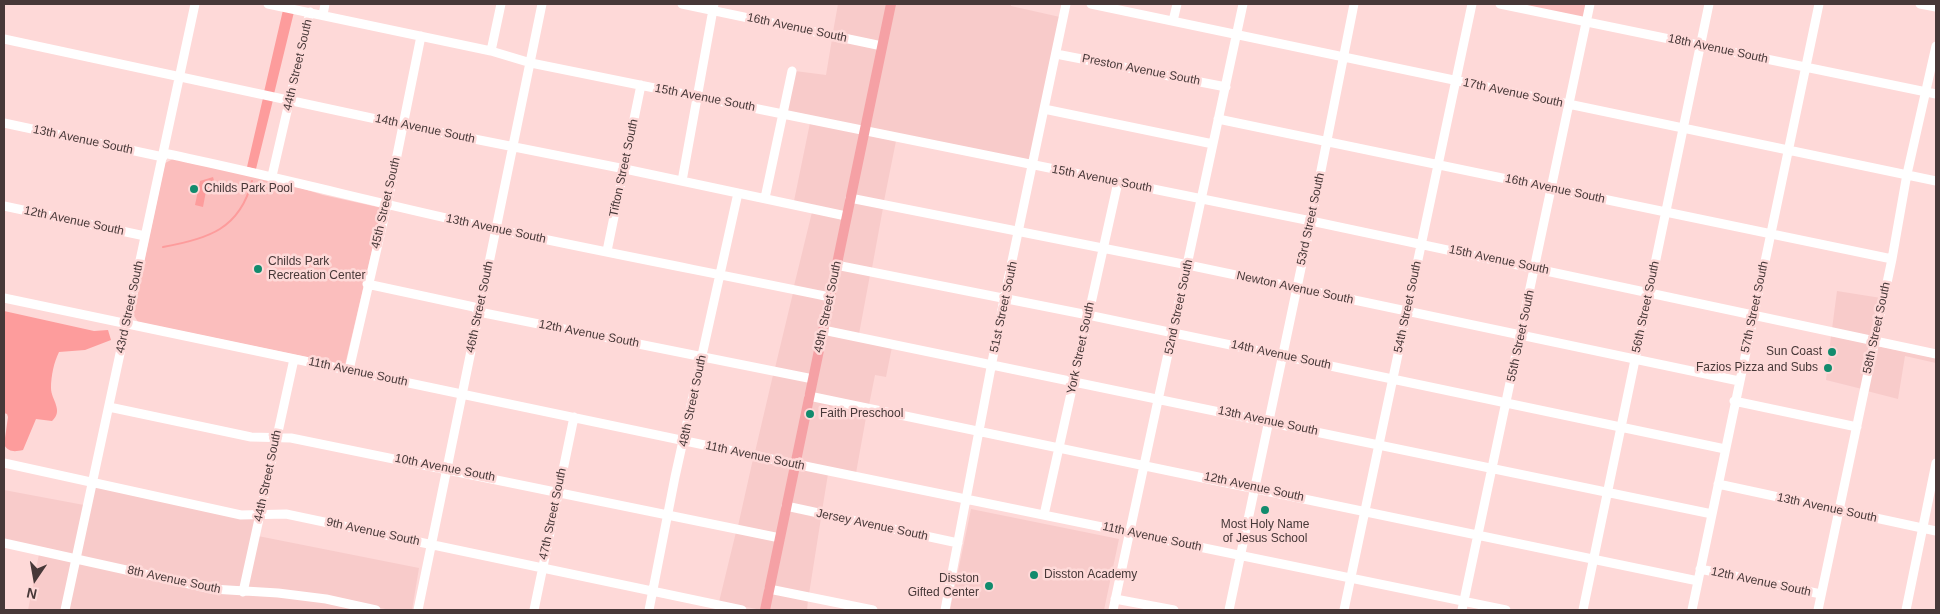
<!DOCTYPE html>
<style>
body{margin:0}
#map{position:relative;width:1940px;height:614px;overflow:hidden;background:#fed9d8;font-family:Helvetica,sans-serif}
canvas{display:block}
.frame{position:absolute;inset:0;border:5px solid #473838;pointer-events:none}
.north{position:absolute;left:10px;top:554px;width:50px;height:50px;-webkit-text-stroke:4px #fed9d8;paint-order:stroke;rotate:192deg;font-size:14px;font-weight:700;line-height:20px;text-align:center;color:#473838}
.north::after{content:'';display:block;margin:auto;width:18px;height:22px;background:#473838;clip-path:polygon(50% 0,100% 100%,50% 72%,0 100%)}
</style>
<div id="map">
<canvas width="1940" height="614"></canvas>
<div class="frame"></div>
<div class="north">N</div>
</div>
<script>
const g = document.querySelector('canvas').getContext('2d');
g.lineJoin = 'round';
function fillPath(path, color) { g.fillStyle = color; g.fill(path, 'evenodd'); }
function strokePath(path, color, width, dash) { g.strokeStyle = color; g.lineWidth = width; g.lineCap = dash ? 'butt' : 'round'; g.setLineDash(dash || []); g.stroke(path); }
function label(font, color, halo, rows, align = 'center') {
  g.font = font + ' Helvetica,sans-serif'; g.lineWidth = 5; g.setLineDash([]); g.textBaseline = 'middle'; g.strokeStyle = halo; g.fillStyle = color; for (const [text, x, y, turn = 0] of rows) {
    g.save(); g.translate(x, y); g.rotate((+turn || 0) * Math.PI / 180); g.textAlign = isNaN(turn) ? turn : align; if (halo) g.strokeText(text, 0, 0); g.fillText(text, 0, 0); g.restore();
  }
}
const built = new Path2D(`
 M838,4h50l-8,38 -47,-10z
 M894,4h117v2l49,11 -30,144 -162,-33z
 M832,39l46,10 -16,78 -75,-16 8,-40 31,4z
 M810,123l50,10 -16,79 -50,-11z
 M866,135l30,6 -12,60 -30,-6z
 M852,202l31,6 -11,60 -32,-6z
 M812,212l31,7 -15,74 -34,-7z
 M839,268l31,7 -11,59 -32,-7z
 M1837,291l44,7 -9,40 -40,-9z
 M793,293l33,7 -16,76 -35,-8z
 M825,333l67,14 -6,30 -11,-2 -6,30 -56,-11z
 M1831,336l40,8 -9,45 -36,-9z
 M1877,346l59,12v5l-31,-7 -7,43 -31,-8z
 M773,375l36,7 -16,78 -38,-8z
 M811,400l56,12 -11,61 -57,-11z
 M753,459l39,8 -14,67 -40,-8z
 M797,468l31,6 -6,37 -32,-7z
 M94,486l162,32 -15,70 -29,-2 -132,-30z
 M4,490l80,15 -10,50 -70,-15z
 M971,509l148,30 -15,71h-154z
 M789,510l32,8 -12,76 -36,-8z
 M736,532l40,8 -14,70 -43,-8z
 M258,536l161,32 -7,42h-22l-63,-14 -80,-7z
 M39,554l33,7 -10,49h-34z
 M78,562l168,33 32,1 48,6 34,8h-292z
 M771,593l37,7 -1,10h-39z`);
const green = new Path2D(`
 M1516,4h71l-3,14z
 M173,159l115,25 35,11 59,13 -37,157 -207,-43 -5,-8 32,-151z`);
const water = new Path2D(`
 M283,10l11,2 -20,82 -10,-2z
 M263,98l10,2 -17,69 -9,-2z
 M213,177l3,11 -10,3 -3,16 -8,-2 5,-24z
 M4,311l90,20 14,-1 3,10 -26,10 -26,2c-5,10 -8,24 -8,36 0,12 13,22 1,33l-16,-2 -13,31c-9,2 -14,2 -19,-5l4,-28 -1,-3 -3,-1z`);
const stream = new Path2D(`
 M163,247c45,-8 77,-18 89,-66`);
const minor = new Path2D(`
 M268,4l223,47 40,12 780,158 625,133
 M682,4l200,42
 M1091,4l845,177
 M1500,4l436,90
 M1920,4l16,3
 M323,15l2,-11
 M1173,21l4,-17
 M4,39l400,86 221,44 221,47
 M491,51l10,-47
 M1056,54l170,33
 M1044,109l169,35
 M1218,119l674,140
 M4,123l159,34
 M163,153c112,23 221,52 333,76 111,24 223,45 334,68
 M272,176l38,-164
 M682,181l32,-177
 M765,198l27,-127
 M850,198l338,67 551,116
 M4,206l141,30
 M607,251l34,-166
 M836,265l252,50 637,134
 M367,284l107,23 5,5 334,67
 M4,298l791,166 711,146
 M823,330l889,184
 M349,370l38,-165 34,-169
 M809,396l889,185
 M1734,401l123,26
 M109,407l142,30 40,1 489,100
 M4,463l237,52 45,-1 456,96
 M1718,484l218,47
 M786,506l172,37
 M1044,515l74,-333
 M4,543l208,46 66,4 48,6 50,11
 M1700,569l121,25
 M769,589l104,21
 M243,592l51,-233
 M1115,599l59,11
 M65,610l130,-606
 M418,610l124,-606
 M534,610l40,-193
 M649,610l26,-133 63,-284
 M945,610l59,-311 62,-295
 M1113,610l130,-606
 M1229,610l82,-389 43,-217
 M1344,610l128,-606
 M1462,610l128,-606
 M1583,610l126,-606
 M1692,610l127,-606
 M1818,610l74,-351 15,-85 29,-128
 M1906,610l30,-147`);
const major = new Path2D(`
 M765,610l126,-606`);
const markers = [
 [194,189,5,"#128b6d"],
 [258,269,5,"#128b6d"],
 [1832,352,5,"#128b6d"],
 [1828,368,5,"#128b6d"],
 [810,414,5,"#128b6d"],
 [1265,510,5,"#128b6d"],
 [1034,575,5,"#128b6d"],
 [989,586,5,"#128b6d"]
];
const streetNames = [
 ["16th Avenue South",797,28,12],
 ["18th Avenue South",1718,49,12],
 ["44th Street South",298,65,-77],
 ["Preston Avenue South",1141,70,11],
 ["17th Avenue South",1513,93,12],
 ["15th Avenue South",705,98,11],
 ["14th Avenue South",425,129,12],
 ["13th Avenue South",83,140,12],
 ["Tifton Street South",624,168,-78],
 ["15th Avenue South",1102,179,11],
 ["16th Avenue South",1555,189,12],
 ["45th Street South",386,203,-77],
 ["53rd Street South",1311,219,-78],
 ["12th Avenue South",74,221,12],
 ["13th Avenue South",496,229,12],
 ["15th Avenue South",1499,260,12],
 ["Newton Avenue South",1295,288,12],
 ["43rd Street South",130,307,-78],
 ["46th Street South",480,307,-78],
 ["49th Street South",828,307,-78],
 ["51st Street South",1004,307,-78],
 ["52nd Street South",1179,307,-78],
 ["54th Street South",1408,307,-78],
 ["56th Street South",1646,307,-78],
 ["57th Street South",1755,307,-78],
 ["58th Street South",1877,328,-78],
 ["12th Avenue South",589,334,11],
 ["55th Street South",1521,336,-78],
 ["York Street South",1081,348,-78],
 ["14th Avenue South",1281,355,12],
 ["11th Avenue South",358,372,12],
 ["48th Street South",693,401,-78],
 ["13th Avenue South",1268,421,12],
 ["11th Avenue South",755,456,12],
 ["10th Avenue South",445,468,11],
 ["44th Street South",268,476,-78],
 ["12th Avenue South",1254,487,12],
 ["13th Avenue South",1827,508,12],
 ["47th Street South",553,514,-78],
 ["Jersey Avenue South",872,525,12],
 ["9th Avenue South",373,532,12],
 ["11th Avenue South",1152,537,12],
 ["8th Avenue South",174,580,12],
 ["12th Avenue South",1761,582,12]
];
const poiNames = [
 ["Childs Park Pool",204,189],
 ["Childs Park",268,262],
 ["Recreation Center",268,276],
 ["Sun Coast",1822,352,"right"],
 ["Fazios Pizza and Subs",1818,368,"right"],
 ["Faith Preschool",820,414],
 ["Most Holy Name",1265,525,"center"],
 ["of Jesus School",1265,539,"center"],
 ["Disston Academy",1044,575],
 ["Disston",979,579,"right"],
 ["Gifted Center",979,593,"right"]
];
fillPath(built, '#f8cbca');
fillPath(green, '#fbbebd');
fillPath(water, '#fd9c9c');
strokePath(stream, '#fd9c9c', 2);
strokePath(minor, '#fff', 9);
strokePath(major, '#f5a1a5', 10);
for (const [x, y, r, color] of markers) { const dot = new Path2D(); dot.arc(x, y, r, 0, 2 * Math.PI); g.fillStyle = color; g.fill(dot); strokePath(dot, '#fed9d8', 2); }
label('12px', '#473838', '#fed9d8', streetNames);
label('12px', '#473838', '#fed9d8', poiNames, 'left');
</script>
